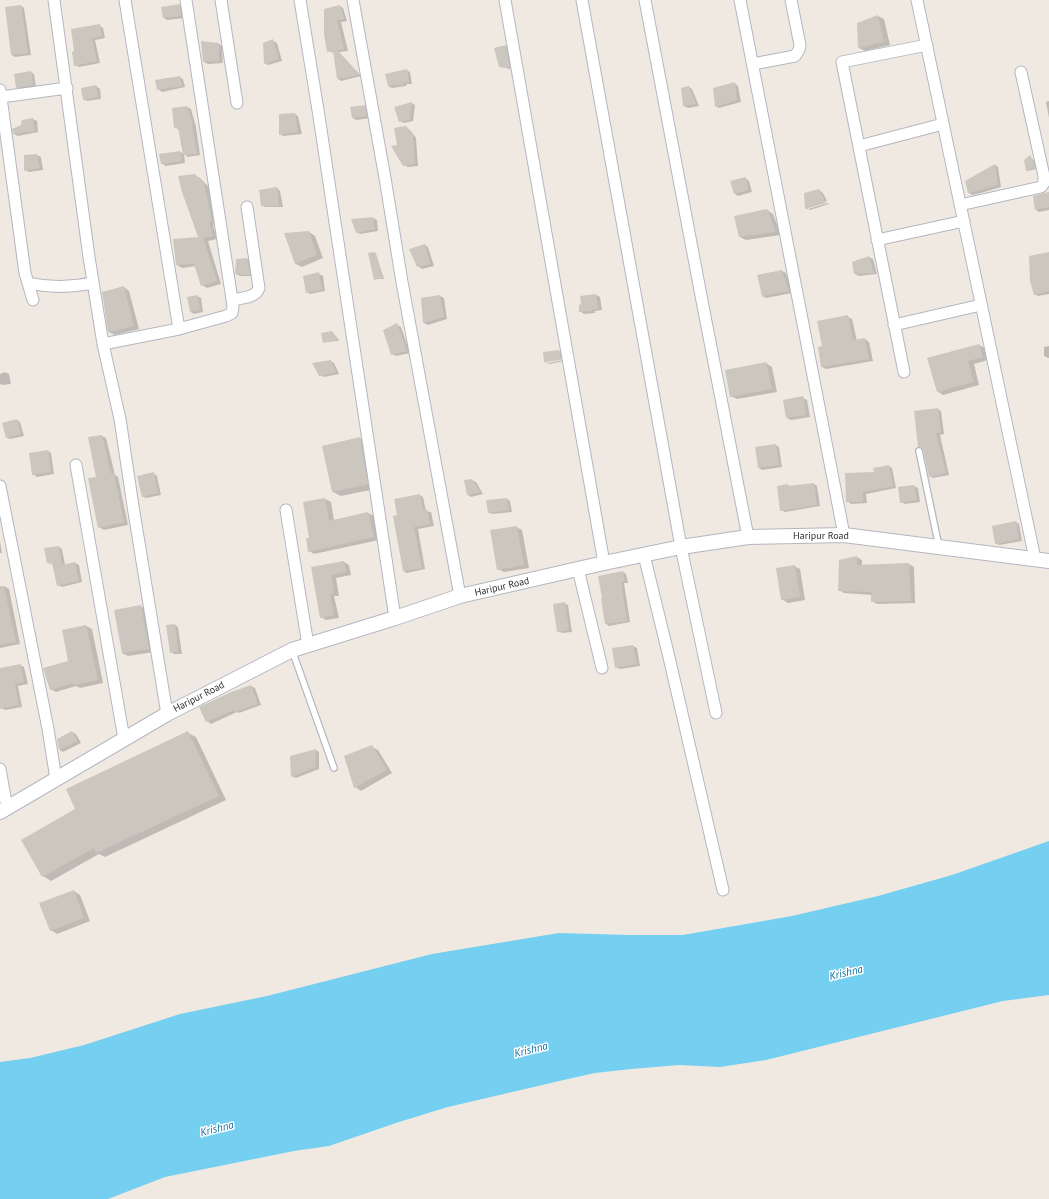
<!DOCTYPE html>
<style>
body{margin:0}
canvas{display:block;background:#efe9e1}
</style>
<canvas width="1049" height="1199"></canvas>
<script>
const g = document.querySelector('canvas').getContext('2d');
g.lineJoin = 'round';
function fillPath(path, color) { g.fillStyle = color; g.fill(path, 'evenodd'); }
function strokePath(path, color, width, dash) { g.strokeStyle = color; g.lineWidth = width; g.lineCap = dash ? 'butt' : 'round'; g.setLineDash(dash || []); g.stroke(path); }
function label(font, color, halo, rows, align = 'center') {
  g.font = font + ' "PT Sans",sans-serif'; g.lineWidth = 3; g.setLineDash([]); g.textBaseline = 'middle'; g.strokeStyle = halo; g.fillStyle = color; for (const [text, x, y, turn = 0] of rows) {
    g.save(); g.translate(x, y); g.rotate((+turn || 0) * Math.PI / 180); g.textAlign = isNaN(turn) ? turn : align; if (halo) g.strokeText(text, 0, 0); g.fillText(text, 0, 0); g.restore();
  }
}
const water = new Path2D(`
 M1049,841v154l-46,6 -237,59 -46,7 -41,-2 -48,4 -36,4 -27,6 -120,28 -49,15 -70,24 -35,5 -129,26 -57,22h-108v-137l30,-4 54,-13 96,-31 87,-18 165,-42 127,-21 70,2h54l109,-19 86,-20 74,-21z`);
const shadow = new Path2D(`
 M179,5l4,3 2,10 -18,2 -3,-2z
 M21,6l3,2 7,47 -16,2 -3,-2z
 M340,6l3,2 4,13 -6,1 7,29 -9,1 22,24 -20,5 -3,-2 -4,-26 -6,-2z
 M878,16l6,3 6,26 -25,6 -6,-3z
 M100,26l3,2 2,10 -10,2 5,23 -21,4 -4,-2 -2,-12z
 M273,41l4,2 5,18 -14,4 -3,-2z
 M219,44l3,2 1,17 -15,1 -4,-2z
 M506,46l3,2 4,20 -4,1 -9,-3z
 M406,70l4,2 2,12h-5l-1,2 -14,2 -4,-2z
 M31,72l3,2 2,13 -15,2 -4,-2z
 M180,77l3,2 2,8 -23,5 -4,-3z
 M735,84l3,2 3,16 -22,6 -3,-2z
 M96,86l4,3 1,10 -14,2 -4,-2z
 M689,87l3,2 7,17 -11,2 -4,-2z
 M1049,101v17l-3,-16z
 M411,103l4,2 -2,16 -9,2 -4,-2z
 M365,106l3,2 2,10 -14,2 -3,-2z
 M187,107l4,2 5,18 4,28 -12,2 -4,-3 1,9 -19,3 -4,-2 18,-12 4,2 -5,-24 -4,-3z
 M294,114l4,2 4,18 -19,2 -3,-2z
 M33,119l4,2 1,11 -20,4 -4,-2z
 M406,127l4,3 6,8 2,28 -10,1 -4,-2 -5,-19z
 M37,155l4,2 2,13 -14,2 -4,-2z
 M1030,156l5,6 1,7 -8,2 -1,-1z
 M995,165l3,2 3,20 -20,6 -9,2 -3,-2 -3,-12z
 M195,175l5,3 9,9 8,37 -4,1 4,14 -9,2 13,43 -14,4 -5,-3 -6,-19 -14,2 -5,-3 23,-27z
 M745,178l4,3 3,11 -14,4 -3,-2z
 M277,188l3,3 3,16h-18l-3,-2z
 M819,190l4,3 4,8 -19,6v2l20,-6 1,1 -19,6 -4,-2z
 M1049,194v16l-10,2 -3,-2z
 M767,210l6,4 8,21 -35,5 -6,-3z
 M373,218l4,2 1,11 -18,3 -3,-2z
 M309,232l6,4 8,22 -21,9 -6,-3 -11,-30z
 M425,245l3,2 6,19 -12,3 -4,-3z
 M375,253l1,1 8,25h-9z
 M1049,253v41l-11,2 -4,-2z
 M869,257l4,2 4,15 -18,2 -4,-2 -2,-12z
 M247,259l4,2 2,15h-13l-4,-2 1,-14z
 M782,271l4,2 6,20 -26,5 -4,-2z
 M319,274l4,2 2,15 -15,3 -3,-2z
 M124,287l5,4 10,38 -24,6 -6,-3 -6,-39z
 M596,295l4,2 2,13 -7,1v2l-11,1 -4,-3 2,-6z
 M197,296l4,2 2,14 -9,2 -3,-2z
 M440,296l4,2 3,21 -19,6 -4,-2 -2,-25z
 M848,317l4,2 5,22 8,-2 4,3 4,19 -47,8 -4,-2 1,-20z
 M397,325l4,2 9,26 -14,3 -4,-2z
 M332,332l7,9 -15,1z
 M979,345l6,3 3,12 -14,4 5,21 -36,10 -6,-4z
 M1049,346v12h-1l-4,-2v-9z
 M558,351l4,2 1,5 -16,3v2l-2,-1z
 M564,360v1l-15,3 -2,-1z
 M331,361l3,2 5,11 -15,3 -4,-2z
 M766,363l6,4 5,25 -40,7 -6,-3 -5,-25z
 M5,372l4,2 2,10 -8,1 -3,-1v-10z
 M803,398l4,2 3,17 -19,3 -4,-2z
 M938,409l3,2 3,23 -4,1 9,40 -16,3 -3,-2z
 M17,420l3,2 4,14 -14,3 -4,-2z
 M102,436l4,2 9,37 3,2 10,48 -24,5 -5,-3 -2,-49z
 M360,438l8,5 7,46 -34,7 -8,-4 -10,-45z
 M776,445l3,2 3,20 -20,3 -3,-2z
 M48,451l3,2 3,21 -17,3 -4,-3z
 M889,466l3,2 4,20 -30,6 1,9 -16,1 -4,-3 28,-28z
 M153,473l4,3 4,19 -15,3 -4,-2z
 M472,480l4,2 7,12 -12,3 -3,-2z
 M814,484l3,2 3,20 -35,6 -4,-2 -3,-23 10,-2 3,2z
 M914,486l4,2 2,14 -15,2 -4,-2z
 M419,495l4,2 3,14 5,1 3,14 -16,3 7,40 -18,4 -4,-2z
 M325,499l6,3 3,18 34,-7 6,3 5,24 -65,14 -5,-3 2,-12z
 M507,499l3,2 2,11 -20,2 -3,-2z
 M1016,522l3,2 3,17 -23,4 -3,-2z
 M516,527l6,3 7,38 -25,4 -6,-3z
 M0,541l2,12h-2z
 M59,547l3,2 3,16 10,-2 4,2 3,17 -20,5 -4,-2 -4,-20 -4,-1 7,-1 -7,-1v2l-2,-1z
 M857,557l5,3v6l47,-2 5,3 1,36 -38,1 -5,-3v-6l-28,-2 -5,-3 1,-29z
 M344,562l5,3 2,10 -15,3 3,18h-5l5,22 -13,2 -5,-3 -9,-49z
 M794,566l6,3 5,31 -17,3 -6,-4z
 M623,572l3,2 2,9h-4l6,39 -21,4 -3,-2z
 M4,586l5,3 11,55 -20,4v-61z
 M564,603l4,2 4,27 -10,1 -4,-2z
 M141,606l5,4 8,42 -26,4 -6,-3z
 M175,625l3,2 4,27h-8l-3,-2z
 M86,626l6,3 11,54 -23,5 -4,-2 -20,6 -6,-3 19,-27 -6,-31z
 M633,646l4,2 3,18 -20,3 -4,-2 -3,-18z
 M20,665l4,2 4,17 -10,2 4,21 -17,3 -4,-2 -1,-6v-33z
 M251,686l4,2 6,17 -22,8 -2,-1 -26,12 -4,-3z
 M72,732l4,2 5,9 -18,9 -3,-2 -2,-10z
 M188,733l8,4 30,63 -121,57 -6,-3 -48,27 -8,-5 34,-66z
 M372,747l6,3 14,23 -31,18 -6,-4z
 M316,750l3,2v17l-23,9 -4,-2z
 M74,891l6,4 10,26 -33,13 -6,-4z`);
const building = new Path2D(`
 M180,4l1,12 -18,2 -2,-11z
 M21,5l7,48 -17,2 -6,-48z
 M340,5l4,14 -7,1 7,29 -7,1 22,25 -22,4 -4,-28 -6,1 -3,-18v-25z
 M878,15l6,27 -26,6 -1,-25z
 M100,24l2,12 -10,2 5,23 -23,5 -2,-14 2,-1 -3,-22z
 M273,39l6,20 -15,5 -1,-21z
 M201,41l18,2v18l-16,1z
 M506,45l4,22 -5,1 -6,-1 -5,-19z
 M407,69l2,13 -6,1v2l-15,1 -3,-12z
 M31,71l2,14 -17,3 -2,-14z
 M180,76l2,10 -25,4 -2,-10z
 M735,82l2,18 -22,7 -2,-19z
 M96,85l2,12 -15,3 -2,-12z
 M689,86l7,18 -13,2 -2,-18z
 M412,102l-2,18 -11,2 -5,-15z
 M365,105l2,11 -15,2 -2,-11z
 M187,106l6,19h-1l5,29 -14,1 -5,-28 -4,1 -2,-20z
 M295,113l3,19 -19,3v-21z
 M33,118l2,13 -22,3 -1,-5 9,-4 1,-5z
 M406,126l7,9 2,29 -12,2 -12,-20 6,-1 -3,-17z
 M180,151l2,10 -21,3 -2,-10z
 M37,154l3,14 -16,3v-16z
 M1030,155l3,6 2,7 -9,3 -2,-11z
 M995,164l3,21 -30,8 -3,-12z
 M195,174l9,9 8,38 -3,1 4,14 -10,2 14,43 -16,5 -7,-22 -18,1 -3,-26 25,-2 -16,-45 -4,-16z
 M746,177l2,13 -14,4 -4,-13z
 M277,187l2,19h-18l-2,-16z
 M819,189l7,14 -21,6 -1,-16z
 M1049,192v15l-14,3 -2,-14z
 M767,209l9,23 -37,5 -5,-21z
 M373,217l2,12 -19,4 -5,-14z
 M309,231l8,24 -22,9 -11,-31z
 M425,244l5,20 -13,3 -8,-18z
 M375,252l8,26 -9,2 -6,-27z
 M1049,252v39l-15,4 -4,-14 -1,-25z
 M869,256l5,17 -20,1 -2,-12z
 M247,258l3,17 -15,-1 1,-15z
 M782,270l7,21 -27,5 -5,-21z
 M319,272l3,18 -16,3 -3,-17z
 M124,286l10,40 -26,6 -6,-40z
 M596,294l2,15 -6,1v1l-13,1v-7l2,-1 -1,-8z
 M198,295l2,15 -10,2 -3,-15z
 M440,295l4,22 -21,6 -2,-25z
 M848,315l5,25 12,-2 4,21 -48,8 -3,-20 4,-1 -5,-25z
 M397,323l10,28 -16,4 -8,-25z
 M332,331l7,9 -16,3 -2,-10z
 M979,344l4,13 -15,4 6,21 -37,10 -10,-34z
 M559,350l2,10 -17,2 -1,-10z
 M331,360l5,12 -17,4 -7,-13z
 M766,362l6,27 -42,8 -5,-27z
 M803,396l3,19 -20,3 -3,-18z
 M938,408l3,24 -5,1 10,40 -17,4 -6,-27 -1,-2 -4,-1 -4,-36z
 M17,419l4,15 -15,4 -4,-15z
 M102,435l9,39 3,-1 10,49 -26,6 -10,-50 8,-1 -8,-40z
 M360,437l8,47 -36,8 -10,-46z
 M776,444l3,21 -21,3 -3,-21z
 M48,450l3,22 -19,3 -3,-22z
 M889,465l4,21 -30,6v10h-17l-1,-29 29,-1 -1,-4z
 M154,472l4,21 -16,4 -5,-21z
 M472,479l8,13 -13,3 -3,-15z
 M814,483l3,22 -37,6 -3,-25 11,-2v2z
 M914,485l3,15 -17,3 -2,-16z
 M420,494l3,16 4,-1 3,15 -16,3 8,41 -19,3 -10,-55 4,-1 -3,-16z
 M325,498l4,23 39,-9 6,25 -66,15 -2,-14h3l-6,-36z
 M507,498l2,12 -21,3 -2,-13z
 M1016,521l3,18 -24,5 -3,-18z
 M517,526l7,39 -27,5 -7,-40z
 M59,546l3,19 13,-3 4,19 -22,5 -5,-23h-5l-3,-15z
 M857,556v9l52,-2 2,38 -40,1v-10l-33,-1 1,-31z
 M344,561l2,11 -15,3 3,18 -4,1 4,21 -14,3 -9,-51z
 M795,565l5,32 -19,3 -5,-32z
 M623,571l2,10 -4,1 6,39 -22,3 -4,-25 1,-1 -4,-22z
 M0,586h4l12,56 -16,3z
 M565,602l4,28 -12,2 -4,-28z
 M141,605l8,44 -27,4 -8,-43z
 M175,624l3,28 -8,1 -4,-28z
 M86,625l12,55 -25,5v-2l-23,7 -7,-22 25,-7 -6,-31z
 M633,645l4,19 -22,4 -3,-20z
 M21,664l3,18 -9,2 4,21 -19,4v-41z
 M251,685l7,19 -23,8 -1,-2 -28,12 -7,-15 32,-15z
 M72,731l6,10 -19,9 -2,-11z
 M188,731l31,65 -123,57 -2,-5 -52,29 -21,-37 54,-31 -9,-20z
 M372,745l15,25 -33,18 -10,-32z
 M316,749v18l-25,10 -1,-21z
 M74,890l10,28 -34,13 -11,-28z`);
const service = new Path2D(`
 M919,451l20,96
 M292,650l42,118`);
const minor = new Path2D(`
 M54,0l35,257 14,87 17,75 13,87 34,208
 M125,0l54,329
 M221,0l16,103
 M300,0l18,110 77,508
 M353,0l32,178 17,104 58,314
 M505,0l99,563
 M582,0l99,547 35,166
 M645,0l58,306 45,231
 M740,0l104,535
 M917,0l118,559
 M753,64l42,-8 4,-6 1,-5 -9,-45
 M0,90l25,183 8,27
 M1,97l66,-9
 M859,146l84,-22
 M960,205l81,-18 3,-4v-7l-23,-104
 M877,240l87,-19
 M28,283c23,5 42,4 65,0
 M232,300c9,-2 24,-2 27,-12l-12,-81
 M894,325l87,-20
 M103,344l76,-15 47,-13 6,-3 1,-7 -47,-306
 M904,372l-62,-310 85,-17
 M76,465l48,274
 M0,486l48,243 8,50
 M286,510l22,135
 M644,555l24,98 55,237
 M578,569l24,99
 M0,769l7,39`);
const tertiary = new Path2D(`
 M0,812l167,-98 125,-64 103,-32 65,-22 144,-33 77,-16 67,-10 96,-2 205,26`);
const streetNames = [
 ["Haripur Road",821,536],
 ["Haripur Road",502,587,-13],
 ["Haripur Road",199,697,-27]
];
const waterNames = [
 ["Krishna",846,973,-13],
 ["Krishna",531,1050,-14],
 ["Krishna",217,1129,-14]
];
fillPath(water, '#75cff0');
fillPath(shadow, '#0003');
fillPath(building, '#cbc7bf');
strokePath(service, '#b4b7c1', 8);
strokePath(minor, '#b4b7c1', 13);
strokePath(tertiary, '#b4b7c1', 16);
strokePath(service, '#fff', 5.5);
strokePath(minor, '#fff', 11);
strokePath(tertiary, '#fff', 14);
label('10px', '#2e2e2e', '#fff', streetNames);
label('italic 11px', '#0d6fa3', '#fff', waterNames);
</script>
